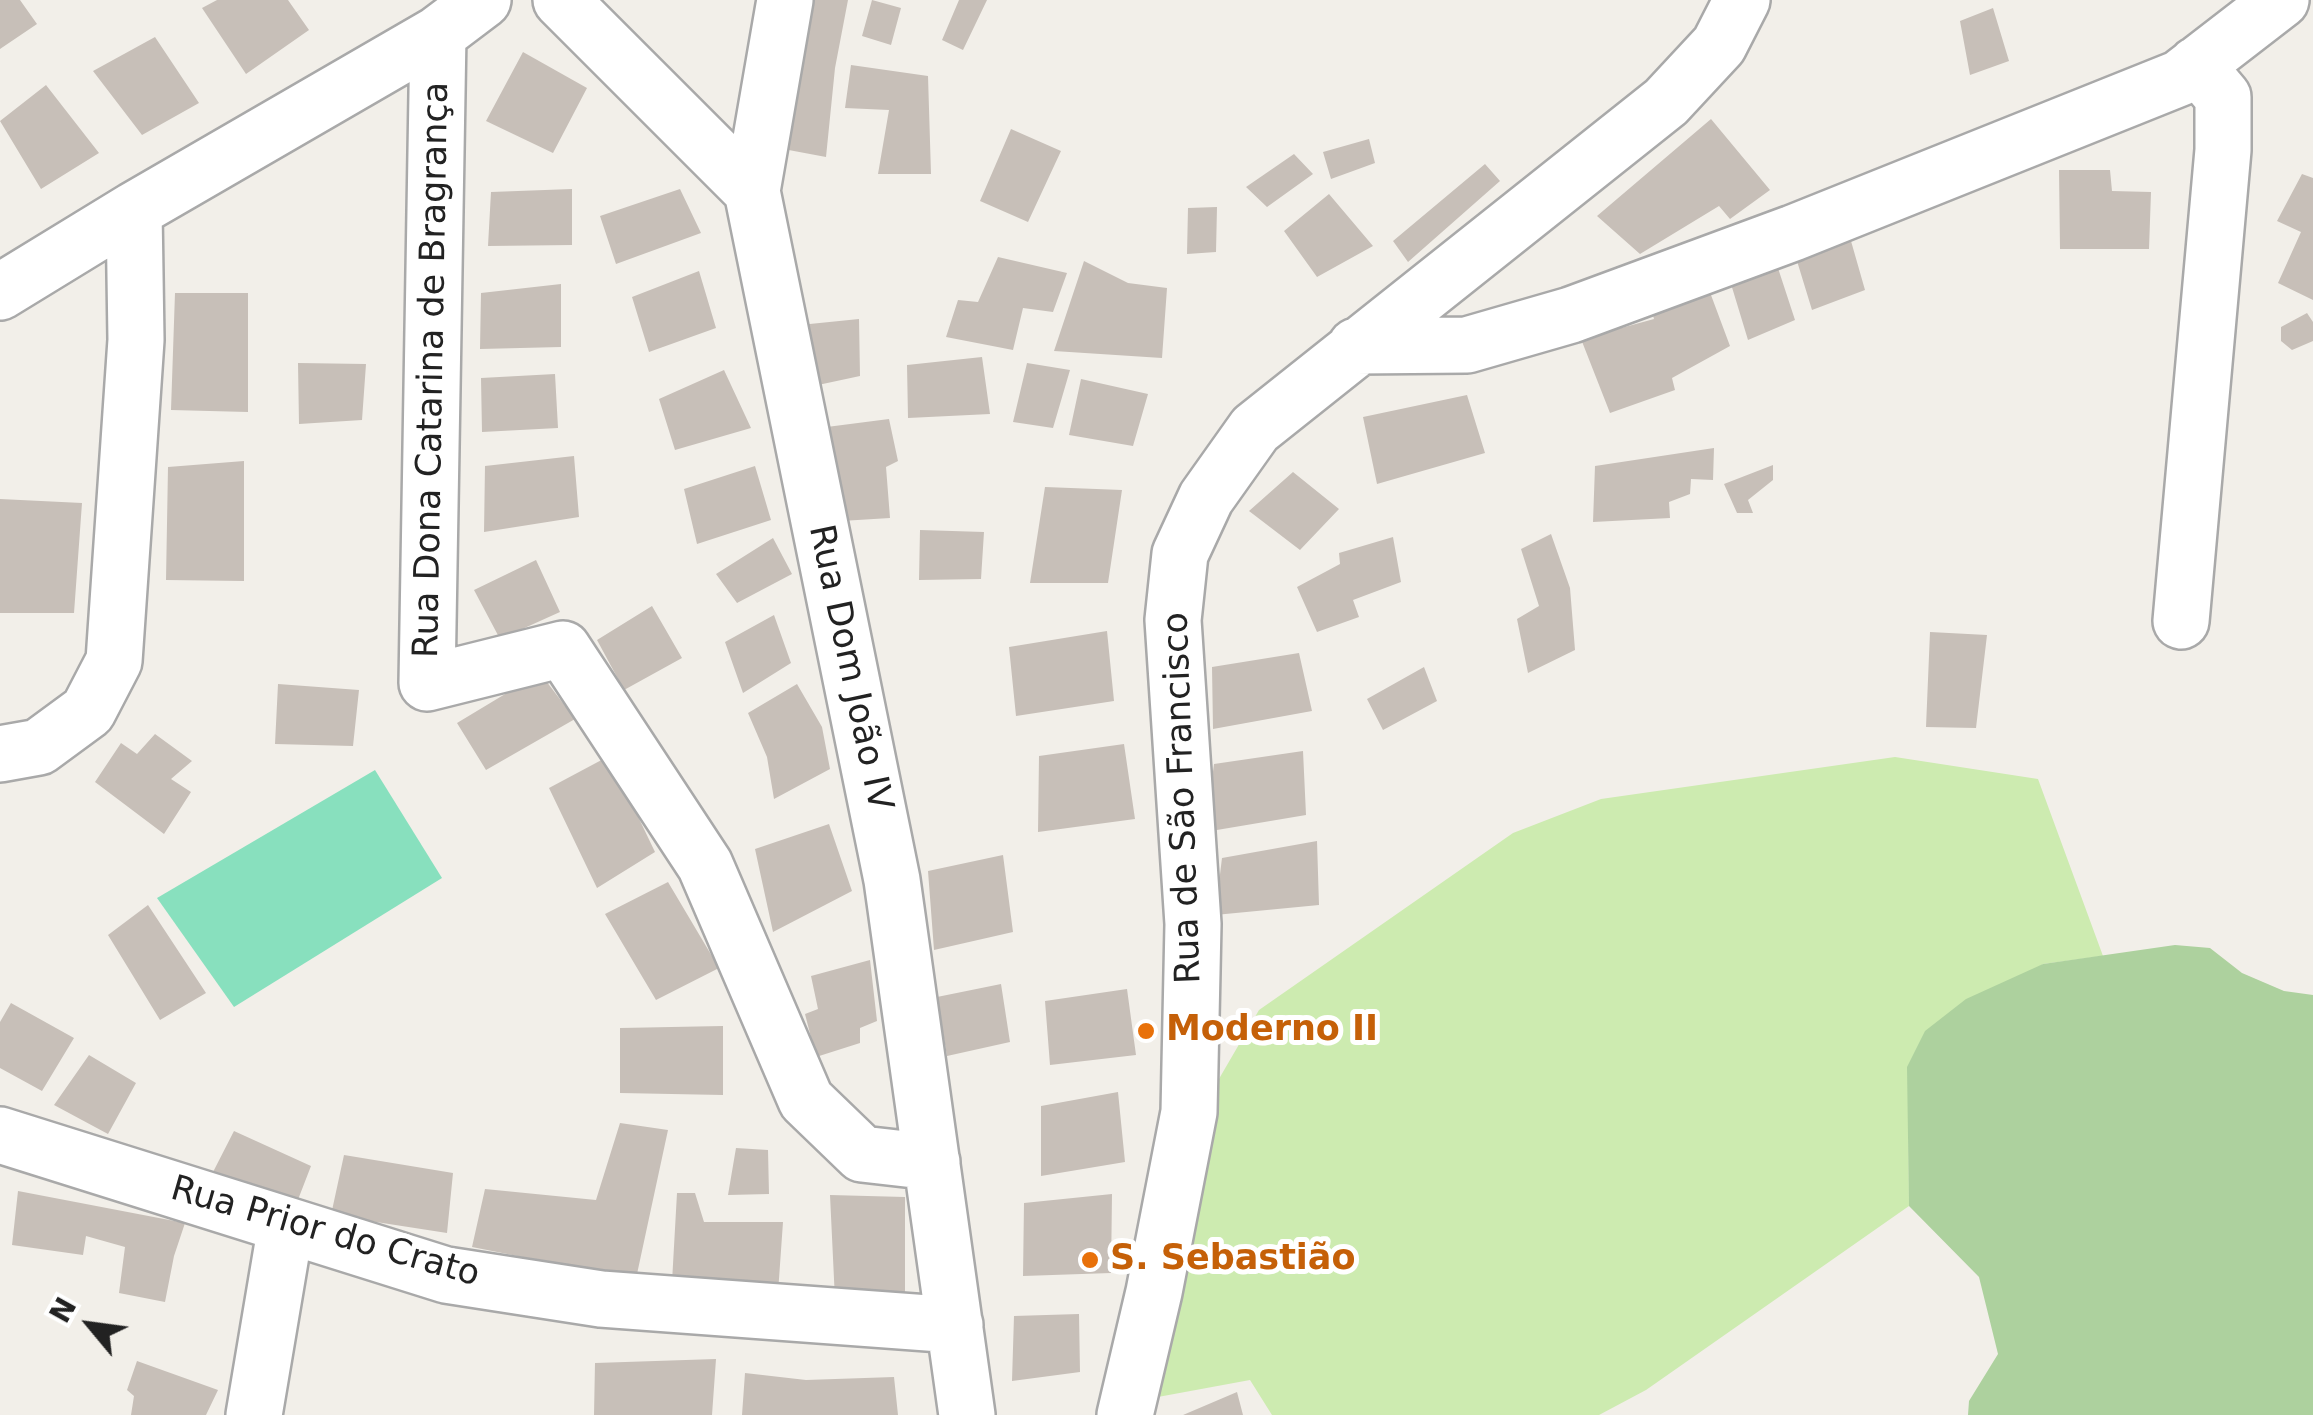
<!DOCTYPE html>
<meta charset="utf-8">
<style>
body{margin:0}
#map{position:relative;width:2313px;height:1415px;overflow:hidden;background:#f2efe9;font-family:"DejaVu Sans",sans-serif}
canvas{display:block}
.north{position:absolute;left:40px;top:1275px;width:100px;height:100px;-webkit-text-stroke:8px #fff;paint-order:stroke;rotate:299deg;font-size:28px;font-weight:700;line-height:40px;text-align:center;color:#222}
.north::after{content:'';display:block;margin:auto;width:35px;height:45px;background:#222;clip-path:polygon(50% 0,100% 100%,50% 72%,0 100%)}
</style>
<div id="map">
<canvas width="2313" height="1415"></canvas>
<div class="north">N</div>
</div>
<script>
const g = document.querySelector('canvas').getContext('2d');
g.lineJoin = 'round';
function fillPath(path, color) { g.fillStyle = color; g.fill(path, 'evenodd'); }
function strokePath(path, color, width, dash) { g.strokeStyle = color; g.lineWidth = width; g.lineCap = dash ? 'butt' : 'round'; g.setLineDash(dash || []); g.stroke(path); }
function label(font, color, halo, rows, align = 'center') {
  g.font = font + ' "DejaVu Sans",sans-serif'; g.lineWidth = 10; g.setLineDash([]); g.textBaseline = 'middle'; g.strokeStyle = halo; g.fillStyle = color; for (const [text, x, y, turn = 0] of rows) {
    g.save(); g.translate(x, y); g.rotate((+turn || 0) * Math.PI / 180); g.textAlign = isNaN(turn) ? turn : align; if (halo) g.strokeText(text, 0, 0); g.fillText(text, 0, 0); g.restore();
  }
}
const grass = new Path2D(`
 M1895,757l143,22 65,177 -60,8 -135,103 1,139 -263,184 -47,25h-327l-22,-35 -103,19 69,-315 43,-74 254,-177 88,-34z`);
const forest = new Path2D(`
 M2175,945l35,3 32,25 42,18 29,4v420h-345l1,-14 29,-47 -19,-77 -70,-71 -2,-139 18,-36 41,-32 77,-35z`);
const pitch = new Path2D(`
 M375,770l67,108 -208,129 -77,-109z`);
const building = new Path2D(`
 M0,0h20l17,24 -37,25z
 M217,0h71l21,30 -63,44 -44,-66z
 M800,0h48l-13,68 -9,89 -48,-9z
 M872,0l29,8 -10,37 -29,-9z
 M959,0h28l-24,50 -21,-10z
 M1993,8l16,53 -39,14 -10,-54z
 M155,37l44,66 -57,32 -49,-64z
 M523,52l64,36 -34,65 -67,-32z
 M851,65l77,11 3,98h-53l11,-64 -44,-2z
 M46,85l53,68 -58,36 -41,-68z
 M1711,119l59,71 -40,29 -11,-13 -79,48 -43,-38z
 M1011,129l50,22 -33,71 -48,-21z
 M1369,139l6,24 -44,16 -8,-27z
 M1294,154l19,20 -46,33 -21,-20z
 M1485,164l15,17 -92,81 -15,-21z
 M2059,170h51l2,21 39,1 -2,57h-89z
 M2302,174l11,4v122l-35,-17 23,-51 -24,-11z
 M572,189v56l-84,1 3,-54z
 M680,189l21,44 -85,31 -16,-48z
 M1329,194l44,52 -56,31 -33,-46z
 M1217,207l-1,45 -29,2 1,-46z
 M1851,241l14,49 -53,20 -15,-49z
 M998,257l69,16 -14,39 -30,-4 -10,42 -67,-13 12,-37 20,2z
 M1084,261l44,22 39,5 -5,70 -108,-7z
 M1776,262l19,58 -47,20 -17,-56z
 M699,271l17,57 -67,24 -17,-55z
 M561,284v63l-81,2 1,-56z
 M1708,287l22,59 -58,32 3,12 -65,23 -29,-74 73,-20 -4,-15z
 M175,293h73v119l-77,-2z
 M2307,313l6,9v19l-21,9 -11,-9v-14z
 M859,319l1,57 -56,12 -14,-62z
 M982,357l8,57 -82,4 -1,-53z
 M298,363l68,1 -4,56 -63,4z
 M1027,363l43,7 -17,58 -40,-6z
 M724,370l27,58 -76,22 -16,-51z
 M555,374l3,54 -76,4 -1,-54z
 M1081,379l67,15 -15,52 -64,-11z
 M1467,395l18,58 -108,31 -14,-67z
 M889,419l9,42 -12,6 4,51 -65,4 -6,-94z
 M1714,448l-1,32 -22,-1 -1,15 -21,8 1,16 -77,4 2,-56z
 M574,456l5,61 -95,15 1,-66z
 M244,461v120l-78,-1 2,-113z
 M1773,465v15l-25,20 5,13h-16l-13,-29z
 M755,466l16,54 -74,24 -13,-55z
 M1293,472l46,37 -39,41 -51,-39z
 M1045,487l77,3 -14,93h-78z
 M0,499l82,4 -8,110h-74z
 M920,530l64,2 -3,47 -62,1z
 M1551,534l19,54 5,62 -47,23 -11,-54 22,-13 -18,-57z
 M1393,537l8,45 -48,18 6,17 -42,15 -20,-45 43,-23 -1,-11z
 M773,538l19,36 -55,29 -21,-29z
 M536,560l24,52 -60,27 -26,-49z
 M652,606l30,52 -58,32 -27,-50z
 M774,615l17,48 -48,30 -18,-51z
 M1107,631l7,70 -98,15 -7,-69z
 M1930,632l57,3 -11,93 -50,-1z
 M1299,653l13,58 -99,18 -1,-62z
 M1424,667l13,34 -54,29 -16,-31z
 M540,673l35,46 -89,51 -29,-47z
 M278,684l81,6 -6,56 -78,-2z
 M797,684l25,43 8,42 -56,30 -7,-42 -19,-44z
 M155,734l37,27 -21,18 20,13 -27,42 -69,-52 26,-39 16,11z
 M1124,744l11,75 -97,13 1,-76z
 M1303,751l3,64 -101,17 9,-68z
 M609,756l46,96 -58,36 -48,-100z
 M829,824l23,67 -79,41 -18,-83z
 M1317,841l2,64 -104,10 7,-57z
 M1003,855l10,77 -79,18 -6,-79z
 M668,882l51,86 -63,32 -51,-86z
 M148,905l58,88 -46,27 -52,-85z
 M870,960l7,61 -17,7v15l-44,14 -11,-43 13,-5 -7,-33z
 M1001,984l9,58 -63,14 -10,-59z
 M1127,989l9,66 -86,10 -5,-64z
 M11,1003l63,35 -32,53 -42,-23v-46z
 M723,1026v69l-103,-2v-65z
 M89,1055l47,28 -28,51 -54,-29z
 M1118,1092l7,70 -84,14v-70z
 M620,1123l48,7 -31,144 -59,-6 -106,-21 13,-58 111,11z
 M234,1131l77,35 -17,44 -82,-36z
 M736,1148l32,2 1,44 -41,1z
 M344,1155l109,18 -6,60 -116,-18z
 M18,1191l167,32 -11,33 -9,46 -46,-9 6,-46 -39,-11 -3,19 -71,-10z
 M677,1193h18l9,29h79l-5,71 -106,-11z
 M1112,1194l-1,79 -88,3 1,-73z
 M830,1195l75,2v104l-70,-1z
 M1079,1314l1,58 -68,9 2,-65z
 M716,1359l-4,56h-118l1,-52z
 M137,1361l81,29 -12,25h-75l3,-19 -7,-6z
 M745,1373l61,7 88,-3 4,38h-156z
 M1237,1392l6,23h-60z`);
const minor = new Path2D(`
 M561,0l191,191 140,689 75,535
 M438,34l-11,649 136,-34 142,216 101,235 56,54 70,8
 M752,191l33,-191
 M0,292l134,-82 304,-176 45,-34
 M1356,346l111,-1 104,-30 222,-82 387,-155 101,-78
 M2181,621l42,-471v-53l-27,-32
 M0,754l39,-7 49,-36 26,-50 22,-321 -2,-130
 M0,1135l446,140 155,24 354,26
 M254,1415l32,-190
 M1125,1415l29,-123 35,-180 4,-188 -20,-304 7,-66 26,-56 49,-69 411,-327 53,-57 23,-45`);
const markers = [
 [1146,1031,10,"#e8710a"],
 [1090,1260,10,"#e8710a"]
];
const streetNames = [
 ["Rua Dona Catarina de Bragrança",433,370,-89],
 ["Rua Dom João IV",849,668,78],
 ["Rua de São Francisco",1184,798,-92],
 ["Rua Prior do Crato",325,1233,16]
];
const foodNames = [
 ["Moderno II",1166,1031],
 ["S. Sebastião",1110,1260]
];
fillPath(grass, '#cdebb0');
fillPath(forest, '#add19e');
fillPath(pitch, '#88e0be');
fillPath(building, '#c7bfb8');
strokePath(minor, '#a9a9a9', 60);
strokePath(minor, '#fff', 55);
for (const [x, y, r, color] of markers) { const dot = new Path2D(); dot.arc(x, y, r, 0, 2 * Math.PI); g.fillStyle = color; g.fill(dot); strokePath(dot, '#fff', 4); }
label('35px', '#222', '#fff', streetNames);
label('bold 35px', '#c56008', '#fff', foodNames, 'left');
</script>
